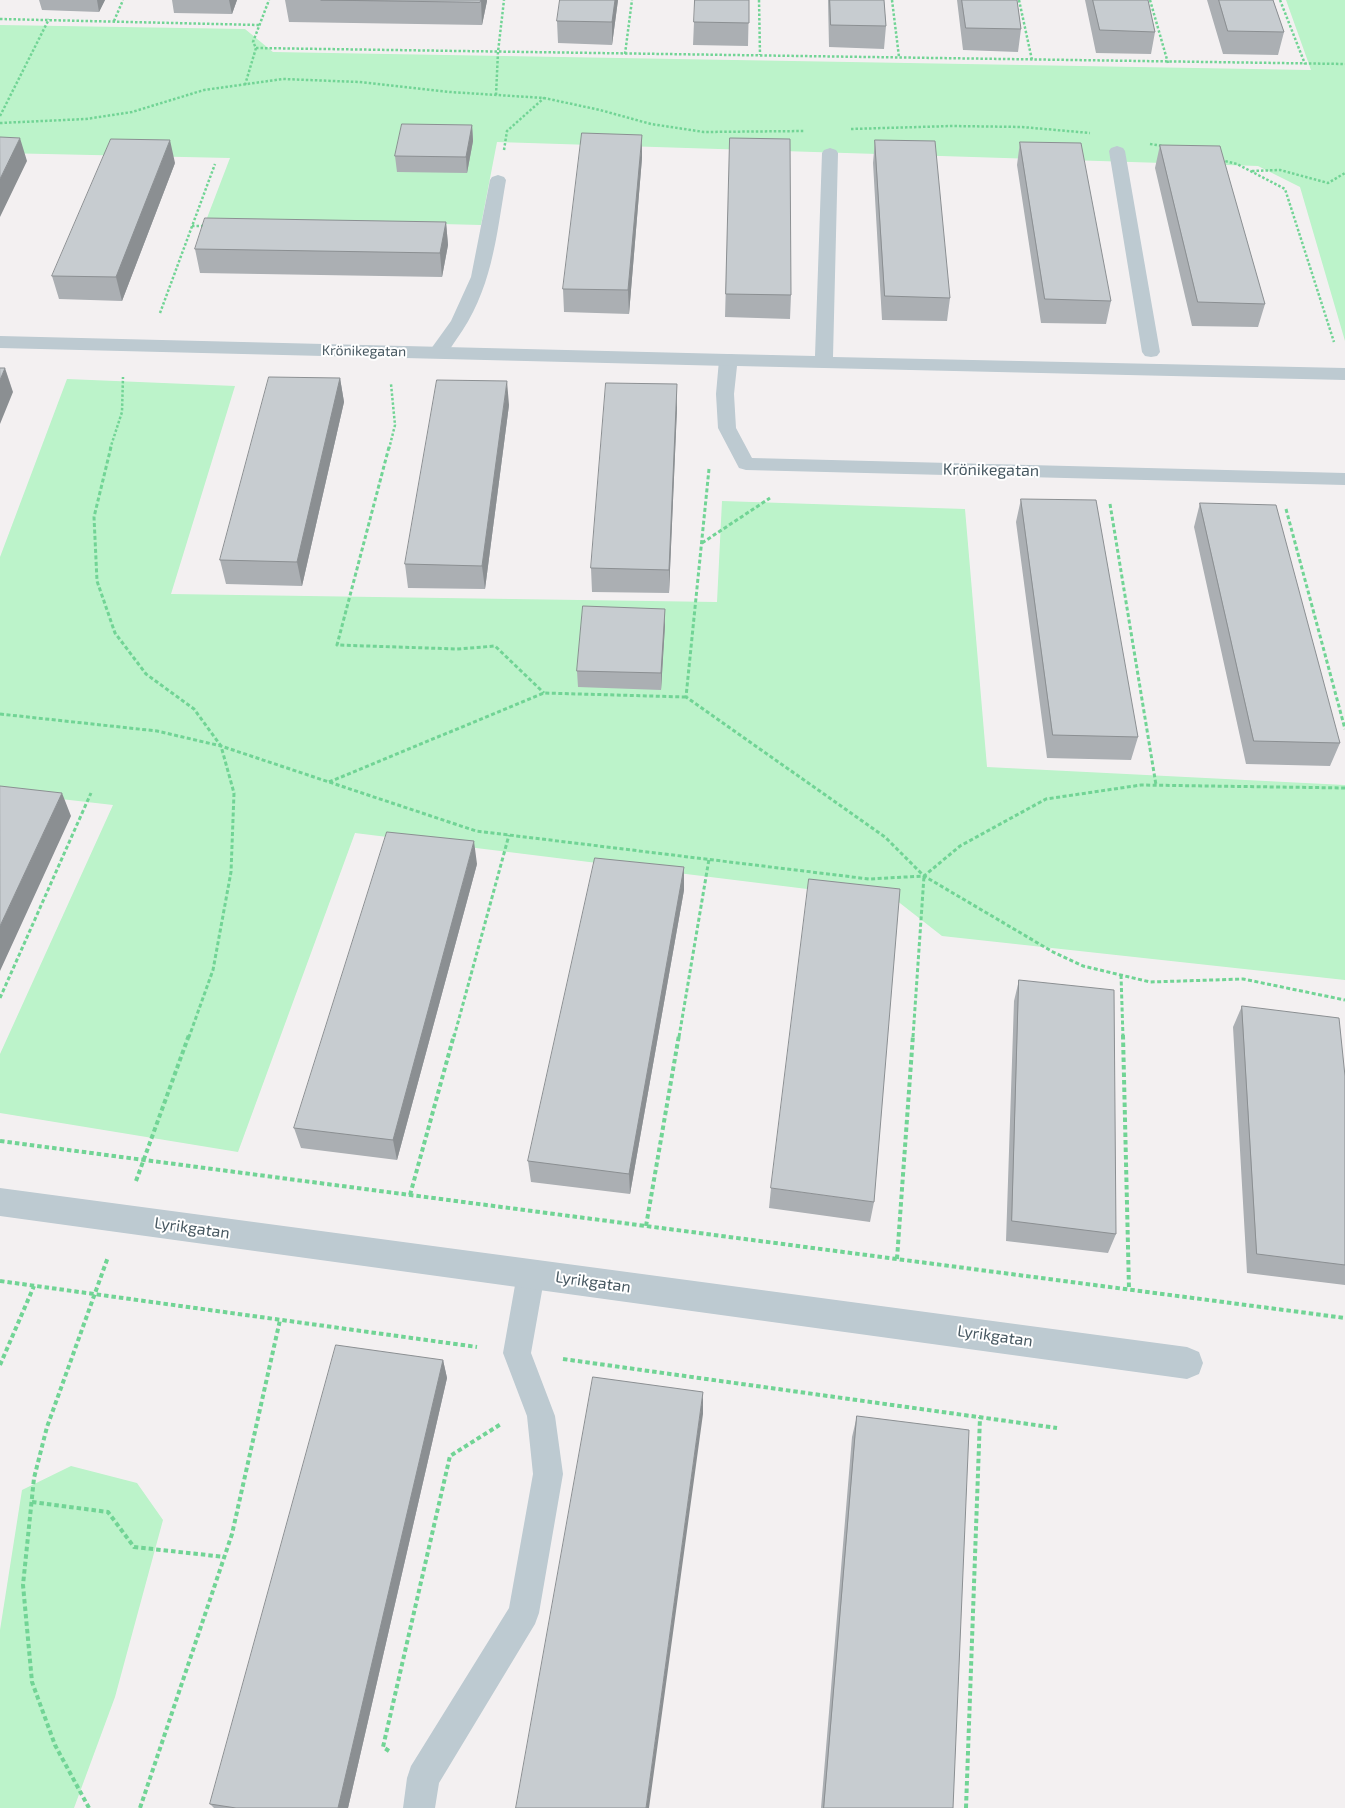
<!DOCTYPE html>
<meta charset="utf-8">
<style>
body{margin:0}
canvas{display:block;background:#f3f0f1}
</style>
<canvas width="1345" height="1808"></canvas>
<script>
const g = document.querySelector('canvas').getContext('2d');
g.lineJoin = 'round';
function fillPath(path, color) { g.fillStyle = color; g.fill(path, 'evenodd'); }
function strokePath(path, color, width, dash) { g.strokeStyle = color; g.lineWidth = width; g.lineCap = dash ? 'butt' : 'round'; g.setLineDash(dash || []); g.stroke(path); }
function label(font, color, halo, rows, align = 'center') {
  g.font = font + ' "Exo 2",sans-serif'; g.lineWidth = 4; g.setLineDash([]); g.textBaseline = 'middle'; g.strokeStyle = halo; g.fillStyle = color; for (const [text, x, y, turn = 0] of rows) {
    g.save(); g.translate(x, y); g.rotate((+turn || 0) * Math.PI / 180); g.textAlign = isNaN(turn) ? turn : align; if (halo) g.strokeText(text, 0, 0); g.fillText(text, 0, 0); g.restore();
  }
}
const green = new Path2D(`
 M1286,0h59v341l-45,-154 -42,-21 -761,-24 -16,83 -274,-7 23,-60 -230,-5v-128l245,4 28,23 1038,18z
 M67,379l168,7 -64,208 546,8 5,-101 243,8 22,258 358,18v195l-403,-44 -46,-36 -541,-67 -117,319 -238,-39v-59l113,-249 -113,-13v-235z
 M71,1466l66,17 26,37 -48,177 -41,111h-74v-178l22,-140z`);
const pathFar2 = new Path2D(`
 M759,0l1,55
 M892,0l7,57
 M1019,0l13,60
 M1150,0l18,63
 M1280,0l25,64
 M0,19l259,6
 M114,21l9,-21
 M256,48l1089,16
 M625,54l7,-54
 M245,85l11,-37 -3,-6 16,-42
 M496,95l2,-43 6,-52
 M0,116l49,-97
 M0,123l86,-4 46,-7 72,-22 79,-11 76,3 91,10 94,6 56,12 51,14 53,8 101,-1
 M851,129l101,-3 70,1 68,6
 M1150,144l13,2
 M504,150l3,-19 37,-33
 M1221,160l16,4 48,25 49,153
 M1252,171l28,-1 48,13 17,-10
 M192,226h15
 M160,313l55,-149
 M110,449l12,-37 1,-35
 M389,449l6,-24 -4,-41`);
const pathFar1 = new Path2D(`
 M111,447l-17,70 3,64 18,52 31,41 48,35 27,37 13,47 -3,79 -18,98 -24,67
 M389,447l-52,198 120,4 38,-3 49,47
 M709,469l-23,228 199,140 39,39 129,76 30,14 67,16 93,-3 102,21
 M1110,504l46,281
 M1286,509l59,220
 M702,543l68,-45
 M0,714l157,17 64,15 255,85 393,48 55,-3 36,-30 86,-47 95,-14 204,3
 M329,782l215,-89 142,4
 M1121,975l2,62
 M0,998l91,-205
 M454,1037l55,-202
 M679,1037l30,-178
 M913,1037l11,-161`);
const path = new Path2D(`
 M1123,1035l6,254
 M0,1141l1345,177
 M136,1181l53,-146
 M410,1195l44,-160
 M646,1226l33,-191
 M897,1259l16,-224
 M0,1281l477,66
 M563,1359l494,69
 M0,1365l34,-79
 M32,1502l76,10 26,35 91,10
 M389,1751l-6,-4 67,-291 51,-32
 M89,1808l-34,-63 -23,-63 -9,-97 11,-107 13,-51 61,-170
 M140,1808l92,-274 48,-214
 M966,1808l14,-391`);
const service = new Path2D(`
 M1117,146l6,2 2,3 35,201 -3,4 -6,1 -6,-1 -3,-4 -33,-201 2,-3z
 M830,148l6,2 2,3 -5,204 512,11v12l-608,-14 -3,28 2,34 16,30 593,15v12l-599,-15 -7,-2 -21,-40 -2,-34 3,-34 3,-4 6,-2 87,2 7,-203 2,-3z
 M498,175l6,2 2,3c-10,58 -14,111 -50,160 -7,10 -11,20 -25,17l-3,-4 23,-32 20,-44 19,-97 2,-3z
 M531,1261l10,4 4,9 -14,79 24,63 8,58 -24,139 -4,11 -96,159 -4,25h-32l4,-30 4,-12 98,-158 24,-134 -6,-58 -24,-63 14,-79 4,-9z`);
const minor = new Path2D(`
 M0,336l728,18 7,1 4,5 -4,5 -7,1 -728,-18z
 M0,1188l1187,159 12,5 4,11 -4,11 -12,5 -1187,-163z`);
const wall = new Path2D(`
 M39,0h66l-6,12 -57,-2z
 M172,0h65l-5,14 -58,-1z
 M285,0h202v1l-5,24 -193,-3z
 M618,0l-6,45 -54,-2 -1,-22z
 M749,0l-1,46 -55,-1 1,-23z
 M828,0h56l2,26 -2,23 -55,-2z
 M957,0h60l4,29 -3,23 -55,-2z
 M1085,0h63l7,32 -4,22 -55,-1z
 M1207,0h66l11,32 -6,23 -55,-1z
 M472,125l1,16 -6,32 -70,-1 -2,-16z
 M730,138l61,157 -1,24 -65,-2z
 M875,140l75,158 -3,23 -65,-1 -9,-157z
 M1020,142l91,159 -5,23 -65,-1 -24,-158z
 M1160,145l105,159 -7,23 -66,-1 -37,-158z
 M642,158l-13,156 -65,-2 -1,-23z
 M175,163l-53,138 -63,-2 -7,-23z
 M446,222l2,23 -6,32 -242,-4 -5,-24z
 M340,378l4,24 -42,184 -76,-2 -6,-24z
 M509,405l-24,184 -77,-1 -3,-24z
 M677,408l-8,185 -77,-1 -1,-24z
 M1021,499l117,238 -7,23 -84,-2 -31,-236z
 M1200,503l140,240 -10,23 -84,-2 -52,-237z
 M665,625l-4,65 -83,-3 -1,-16z
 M477,864l-80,296 -96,-12 -7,-20z
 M684,867v23l-54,304 -99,-12 -3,-21z
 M1019,980l97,254 -8,19 -102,-12 8,-240z
 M1242,1006l103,70v209l-98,-12 -14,-246z
 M771,1188l103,14 -4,20 -101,-14z
 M443,1360l4,18 -99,430h-134l-4,-4z
 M857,1416l96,392h-132l31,-371z`);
const shadedWall = new Path2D(`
 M97,0h8l-6,12z
 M229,0h8l-5,14z
 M481,0h6v1l-5,24z
 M615,0h3l-6,45v-23z
 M472,125l1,16 -6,32 -1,-16z
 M642,135v23l-13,156 -1,-24z
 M20,138l7,23 -27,56v-38z
 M170,140l5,23 -53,138 -6,-24z
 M446,222l2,23 -6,32 -2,-24z
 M5,368l8,24 -13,32v-44z
 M340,378l4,24 -42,184 -5,-24z
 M507,381l2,24 -24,184 -3,-23z
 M677,384v24l-8,185v-23z
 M665,609v16l-4,65v-17z
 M62,793l9,23 -71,155v-45z
 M474,841l3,23 -80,296 -4,-20z
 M684,867v23l-54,304 -1,-20z
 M443,1360l4,18 -99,430h-10z
 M703,1392v22l-54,394h-3z`);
const building = new Path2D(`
 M321,0h160l-1,2z
 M560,0h55l-3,22 -55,-1z
 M695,0h54v23l-55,-1z
 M830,0h54l2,26 -55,-1z
 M962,0h55l4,29 -55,-1z
 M1093,0h55l7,32 -55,-2z
 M1219,0h54l11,32 -56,-1z
 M402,124l70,1 -6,32 -71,-1z
 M582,133l60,2 -14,155 -65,-1z
 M0,137l20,1 -20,41z
 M730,138l60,1 1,156 -65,-1z
 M111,139l59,1 -54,137 -64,-1z
 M875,140l60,1 15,157 -65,-2z
 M1020,142l61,1 30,158 -66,-2z
 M1160,145l60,1 45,158 -67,-2z
 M205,218l241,4 -6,31 -245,-4z
 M0,368h5l-5,12z
 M269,377l71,1 -43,184 -77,-2z
 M437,380l70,1 -25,185 -77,-2z
 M606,383l71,1 -8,186 -78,-2z
 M1021,499l75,1 42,237 -85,-2z
 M1200,503l76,2 64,238 -86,-2z
 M583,606l82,3 -4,64 -84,-2z
 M0,786l62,7 -62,133z
 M387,832l87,9 -81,299 -99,-12z
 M595,858l89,9 -55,307 -101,-13z
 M809,879l91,10 -26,313 -103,-14z
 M1019,980l95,10 2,244 -104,-13z
 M1242,1006l97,12 6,58v189l-88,-11z
 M336,1345l107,15 -105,448h-102l-26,-4z
 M593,1377l110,15 -57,416h-130z
 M857,1416l112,14 -16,378h-129z`);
const farStreetnames = [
 ["Krönikegatan",364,351,1]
];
const streetNames = [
 ["Krönikegatan",991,470,1],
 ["Lyrikgatan",192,1228,8],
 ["Lyrikgatan",593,1282,8],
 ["Lyrikgatan",995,1336,8]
];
fillPath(green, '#bcf3ca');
strokePath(pathFar2, '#71d495', 2.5, [2.5, 2]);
strokePath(pathFar1, '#71d495', 3, [4, 2.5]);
strokePath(path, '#71d495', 4, [4.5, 3]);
fillPath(service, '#bdcad1');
fillPath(minor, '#bdcad1');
fillPath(wall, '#abafb3');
fillPath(shadedWall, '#8b8f92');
fillPath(building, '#c7ccd0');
strokePath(building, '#8b8f92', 1);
label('14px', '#465760', '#fff', farStreetnames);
label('16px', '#465760', '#fff', streetNames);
</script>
